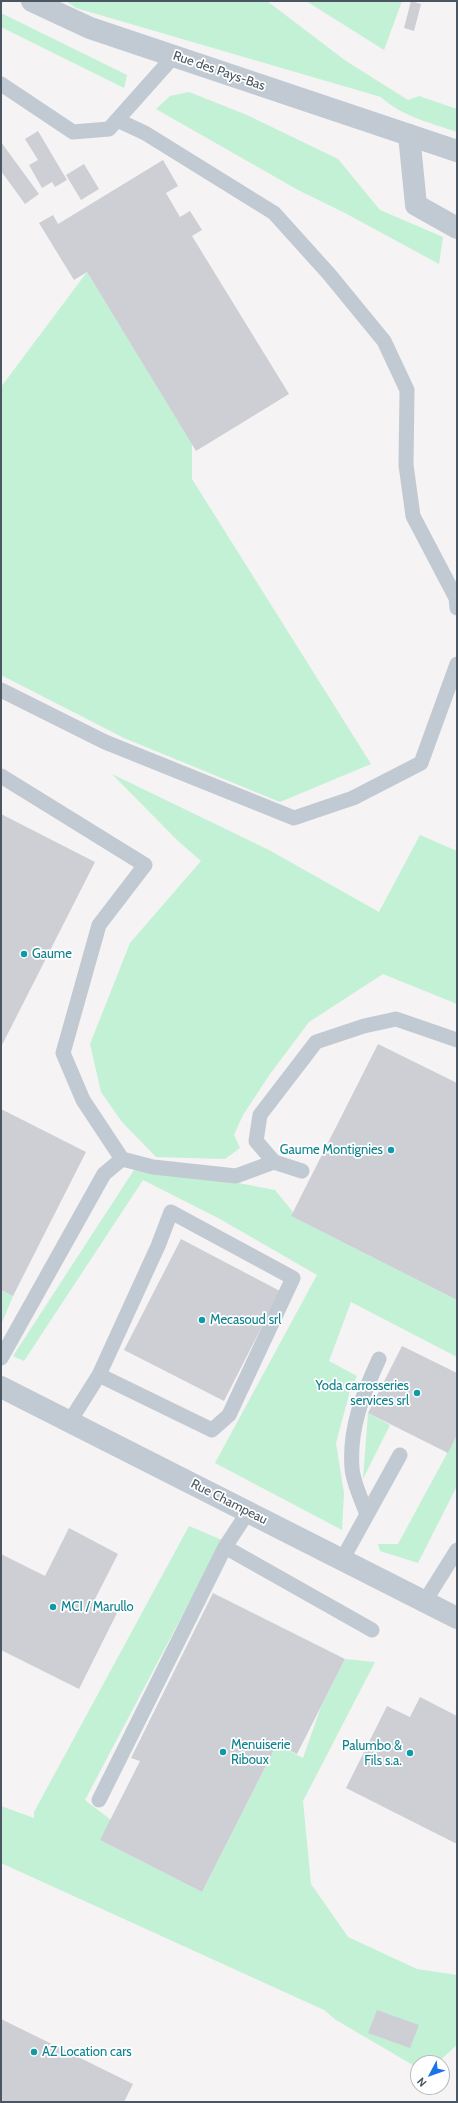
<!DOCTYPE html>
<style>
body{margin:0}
#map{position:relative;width:458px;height:2103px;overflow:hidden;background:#f5f3f3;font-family:Cabin,sans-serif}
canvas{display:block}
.frame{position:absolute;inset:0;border:2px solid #4a5661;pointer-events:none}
.north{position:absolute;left:410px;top:2055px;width:40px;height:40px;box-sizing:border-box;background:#fff;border:1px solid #b7bbc0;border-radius:50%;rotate:229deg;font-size:11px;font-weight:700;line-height:16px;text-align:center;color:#4a5661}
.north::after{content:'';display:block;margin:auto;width:14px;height:18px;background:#1a73e8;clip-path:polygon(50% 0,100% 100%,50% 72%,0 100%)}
</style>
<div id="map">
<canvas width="458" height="2103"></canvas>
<div class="frame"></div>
<div class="north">N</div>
</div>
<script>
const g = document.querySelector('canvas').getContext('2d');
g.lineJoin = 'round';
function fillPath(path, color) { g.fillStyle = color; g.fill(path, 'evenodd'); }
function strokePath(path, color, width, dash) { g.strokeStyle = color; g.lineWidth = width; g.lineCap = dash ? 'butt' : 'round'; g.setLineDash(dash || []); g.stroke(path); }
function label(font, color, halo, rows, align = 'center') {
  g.font = font + ' Cabin,sans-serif'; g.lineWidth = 3.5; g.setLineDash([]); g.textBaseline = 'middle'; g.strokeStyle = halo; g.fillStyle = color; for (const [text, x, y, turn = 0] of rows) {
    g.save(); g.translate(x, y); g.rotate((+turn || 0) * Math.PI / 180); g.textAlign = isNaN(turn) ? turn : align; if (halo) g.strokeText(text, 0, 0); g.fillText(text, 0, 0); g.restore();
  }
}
const green = new Path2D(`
 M66,1h201l79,60 62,39 11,-4 38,13v23c-26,-9 -56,-16 -76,-35l-305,-89z
 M306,1h96l-18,49z
 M1,13l126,62 -3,13 -123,-61z
 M189,92l58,23 91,44 42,51 63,27 -4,27 -94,-51 -47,-23 -142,-81 14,-13z
 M87,272l105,172v35l179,285 -91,38 -156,-64 -123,-63v-288z
 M112,774l157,76 110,62 41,-77 37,16v153l-74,-30 -74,48 -39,52 -27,41 -9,20 6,13 -15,11 -69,-2 -34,-35 -21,-30 -11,-48 40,-101 71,-82 -23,-20z
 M134,1170l99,12 42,8 18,22 -2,4 166,84v57l-106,-55 -22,59 28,15 -7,15 -14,52 8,50 -2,37 -127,-67 102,-188 -97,-56 -77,-39 -119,181 -11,-5z
 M1,1290l12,6 -12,29z
 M368,1413l22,12 -27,54z
 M457,1435v51l-39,77 -38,-12 -2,-7h20z
 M189,1526l33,14 -137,260 26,20 -11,20 102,52 75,-148 26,14 18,-51 24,-48 30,3 -72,139 8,83 37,53 69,32 40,6v70l-20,18h-19v5l-82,-48 -12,-10 -323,-147v-57l33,12v-6z`);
const building = new Path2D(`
 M411,1l10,3 -7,27 -10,-3z
 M38,131l29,49 -12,7 -3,-5 -10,6 -13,-23 9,-5 -13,-21z
 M1,142l38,52 -14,10 -24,-33z
 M163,160l15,26 -12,7 14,24 10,-6 12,19 -10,6 97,158 -93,57 -109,-179 -13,8 -35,-57 14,-8 5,9z
 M84,164l15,25 -18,11 -15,-25z
 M1,814l94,48 -94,185z
 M378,1044l79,39v217l-166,-84z
 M1,1109l85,43 -73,144 -12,-6z
 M181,1239l99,52 -56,110 -100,-51z
 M402,1346l55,27v62l-9,18 -80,-40z
 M69,1528l49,26 -24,47 23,12 -38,76 -78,-39v-96l44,22z
 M213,1593l132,66 -48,95 -20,-10 -75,148 -102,-52 40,-79 -9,-3z
 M420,1697l37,19v128l-111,-56 41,-82 23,11z
 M377,2010l42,15 -9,23 -42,-15z
 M1,2019l132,65 -9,18h-123z`);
const service = new Path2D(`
 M1,84l72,48 36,-3 65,-73
 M117,120l28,13 129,80 55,61 55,67 23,49 -1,75 7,51 43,82 1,10
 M1,690l104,52 189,76 59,-20 68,-35 36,-99
 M1,776l144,89 -46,60 -36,128 20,47 39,59
 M302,1171l-28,-9 -18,-21 4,-26 56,-73 48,-16 32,-7 61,21
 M1,1358l103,-184 18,-15 31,8 83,9 38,-14
 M70,1421l29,-46 113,55 17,-15 64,-137 -122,-66 -13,34 -59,129
 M367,1515c-5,-15 -14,-32 -15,-47 -3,-40 11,-74 27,-109
 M225,1547l23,-35
 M343,1558l57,-103
 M425,1601l32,-51
 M99,1800l126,-253 147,83`);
const minor = new Path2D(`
 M409,135l7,70 41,23
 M1,1387l456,231`);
const tertiary = new Path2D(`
 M32,1l58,27 367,123`);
const markers = [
 [24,954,4,"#0f9aa8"],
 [391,1150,4,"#0f9aa8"],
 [202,1320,4,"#0f9aa8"],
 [417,1393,4,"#0f9aa8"],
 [53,1607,4,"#0f9aa8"],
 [223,1752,4,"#0f9aa8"],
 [410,1753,4,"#0f9aa8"],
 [34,2052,4,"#0f9aa8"]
];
const streetNames = [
 ["Rue des Pays-Bas",219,71,19],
 ["Rue Champeau",229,1502,27]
];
const cultureNames = [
 ["Gaume",32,954],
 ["Gaume Montignies",383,1150,"right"],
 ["Mecasoud srl",210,1320],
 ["Yoda carrosseries",409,1386,"right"],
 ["services srl",409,1401,"right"],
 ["MCI / Marullo",61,1607],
 ["Menuiserie",231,1745],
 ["Riboux",231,1760],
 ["Palumbo &",402,1746,"right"],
 ["Fils s.a.",402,1761,"right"],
 ["AZ Location cars",42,2052]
];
fillPath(green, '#c3f1d5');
fillPath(building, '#cdcfd5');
strokePath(service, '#c1cad2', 15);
strokePath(minor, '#c1cad2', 22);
strokePath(tertiary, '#c1cad2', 22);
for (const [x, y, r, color] of markers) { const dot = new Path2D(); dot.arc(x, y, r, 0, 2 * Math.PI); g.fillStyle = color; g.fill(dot); strokePath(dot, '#fff', 1.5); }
label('13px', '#4a5661', '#fff', streetNames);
label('13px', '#0d838f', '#fff', cultureNames, 'left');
</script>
